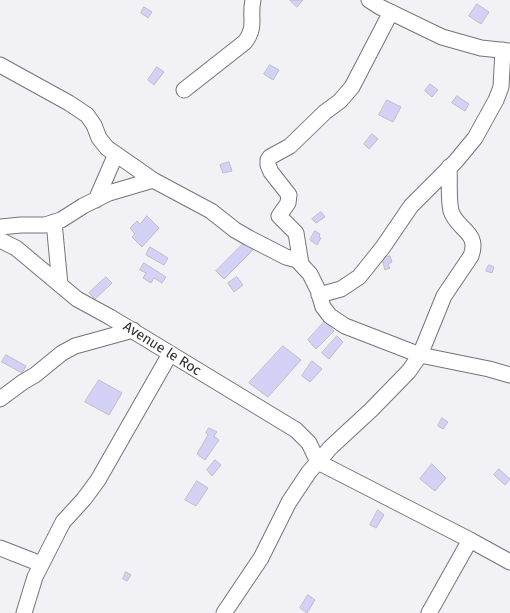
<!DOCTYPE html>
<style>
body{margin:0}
canvas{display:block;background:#f1f1f6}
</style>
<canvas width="510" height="613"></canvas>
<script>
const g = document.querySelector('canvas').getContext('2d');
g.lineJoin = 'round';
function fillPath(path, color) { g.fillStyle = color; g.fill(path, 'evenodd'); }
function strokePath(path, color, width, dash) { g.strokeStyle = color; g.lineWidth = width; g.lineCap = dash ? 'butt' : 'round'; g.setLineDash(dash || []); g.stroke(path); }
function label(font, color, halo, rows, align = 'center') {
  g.font = font + ' "Fira Sans",sans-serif'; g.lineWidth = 3.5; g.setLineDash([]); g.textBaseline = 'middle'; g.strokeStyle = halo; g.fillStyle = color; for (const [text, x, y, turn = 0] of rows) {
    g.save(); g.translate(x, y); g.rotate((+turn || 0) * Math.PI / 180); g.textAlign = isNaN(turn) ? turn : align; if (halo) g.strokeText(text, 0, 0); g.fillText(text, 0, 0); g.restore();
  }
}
const building = new Path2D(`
 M290,0h13l-6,7z
 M477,4l12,8 -8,12 -12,-8z
 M144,7l8,5 -4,6 -7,-5z
 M270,65l9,5 -6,10 -9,-6z
 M157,67l7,5 -10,13 -6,-5z
 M430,84l8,6 -6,7 -7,-6z
 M457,96l12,8 -4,7 -13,-8z
 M387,100l14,7 -8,15 -14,-7z
 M372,134l6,5 -9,10 -5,-5z
 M229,162l3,9 -9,2 -3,-8z
 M321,212l4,5 -9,6 -4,-4z
 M147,216l12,12 -17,19 -10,-10 3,-3 -5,-6 7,-7 3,3z
 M315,231l5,3 -1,3 2,1 -4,7 -7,-5z
 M245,242l8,8 -29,29 -8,-8z
 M150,247l18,11 -4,7 -18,-10z
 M390,256l2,6 -4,2 2,4 -5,2 -3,-11z
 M144,263l22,14 -4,6 -8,-5 -3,5 -8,-5 3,-5 -6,-3z
 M489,265l5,2 -2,6 -6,-2z
 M106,277l6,6 -17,16 -6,-6z
 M237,277l6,8 -9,7 -6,-9z
 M325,321l9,10 -18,18 -8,-9z
 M337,336l6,6 -14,17 -7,-6z
 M283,346l18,14 -33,37 -19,-14z
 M6,355l20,11 -4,7 -20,-11z
 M312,361l10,8 -12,13 -8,-6z
 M99,380l23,13 -13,22 -24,-13z
 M442,418l6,4 -5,7 -5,-3z
 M209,428l8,4 -3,4 5,4 -14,20 -8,-6 11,-19 -2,-2z
 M215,460l6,5 -9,11 -5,-6z
 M432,464l14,14 -11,13 -15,-12z
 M499,469l11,10 -5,6 -11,-10z
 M197,481l11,7 -12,18 -11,-6z
 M378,510l6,5 -8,13 -6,-3z
 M126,572l5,3 -4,6 -4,-2z
 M308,595l7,5 -8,13 -7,-5z`);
const minor = new Path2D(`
 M369,0l11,7 62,30 39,11 29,3
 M0,65l69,38 18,12 7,10 5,13 8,10 46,32 58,31 24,19 14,8 37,19 11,3 13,14 8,16 5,17 7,9 15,10 75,29 69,14 21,6
 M184,90l61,-48c12,-16 4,-25 8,-42
 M96,200l20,-46
 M54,222l6,63
 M0,227l21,-2h24l16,-5 22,-14 26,-13 44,-13
 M0,240l16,8 61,51 33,18 186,113 13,13 9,19 152,78 40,22
 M301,264l-5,-31 -17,-17 9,-13 1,-8 -18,-23 -3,-7v-5l2,-3 20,-11 35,-34 15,-11 12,-14 39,-75
 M319,295l22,-6 18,-12 24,-30 28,-41 45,-45 19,-23 21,-38 5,-13 2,-37
 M0,399l23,-17 12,-7 27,-22 13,-7 58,-16
 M0,548l41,16
 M24,613l11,-36 28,-55 21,-23 14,-19 72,-126
 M224,613l37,-55 28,-56 20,-30 22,-25 40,-37 38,-39 11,-16 24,-59 27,-40c9,-24 -14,-26 -20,-45 -3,-14 -1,-30 -2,-44
 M429,613l41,-73`);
const streetNames = [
 ["Avenue le Roc",162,349,32]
];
fillPath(building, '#d4d1f7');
strokePath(building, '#bebec3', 1);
strokePath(minor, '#747479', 17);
strokePath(minor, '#fff', 15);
label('14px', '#2c2b2d', '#fff', streetNames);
</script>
